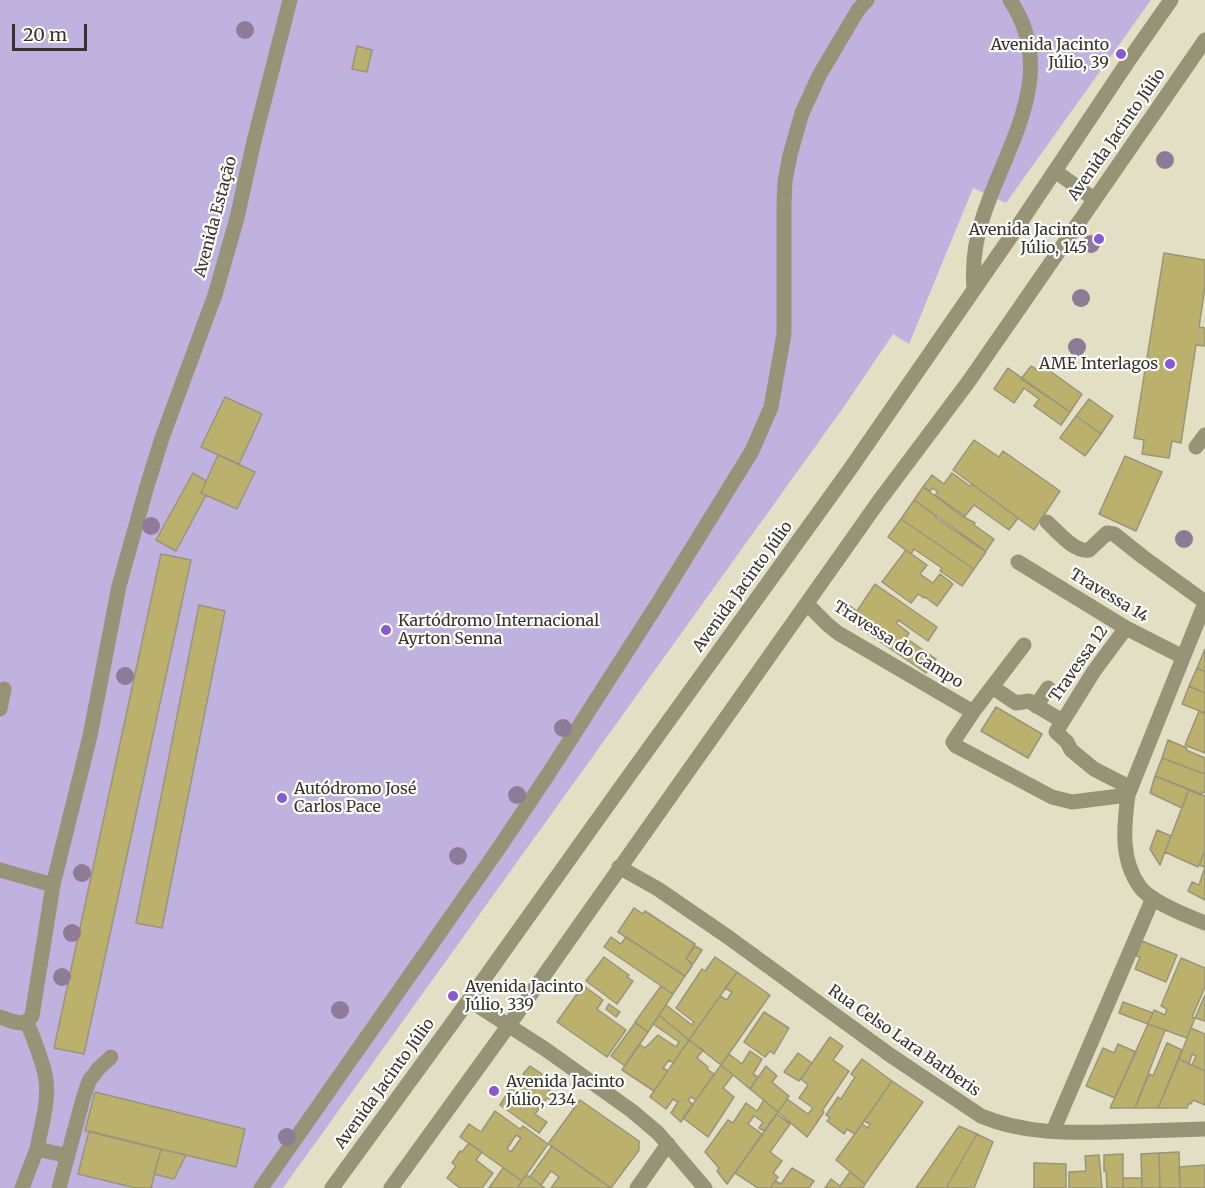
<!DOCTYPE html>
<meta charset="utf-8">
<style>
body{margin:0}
#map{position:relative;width:1205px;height:1188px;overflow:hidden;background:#e3dfc5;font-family:Merriweather,serif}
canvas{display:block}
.scale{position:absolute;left:12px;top:24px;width:75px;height:27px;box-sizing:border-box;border:3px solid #36342a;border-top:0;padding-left:8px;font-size:18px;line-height:21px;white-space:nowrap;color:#36342a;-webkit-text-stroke:4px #fff;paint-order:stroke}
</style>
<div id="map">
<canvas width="1205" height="1188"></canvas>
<div class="scale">20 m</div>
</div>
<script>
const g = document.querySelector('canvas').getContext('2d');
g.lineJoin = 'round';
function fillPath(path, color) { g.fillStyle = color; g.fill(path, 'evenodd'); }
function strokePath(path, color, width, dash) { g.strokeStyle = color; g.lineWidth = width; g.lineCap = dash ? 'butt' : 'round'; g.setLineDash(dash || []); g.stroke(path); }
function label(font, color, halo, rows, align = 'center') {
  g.font = font + ' Merriweather,serif'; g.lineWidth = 4.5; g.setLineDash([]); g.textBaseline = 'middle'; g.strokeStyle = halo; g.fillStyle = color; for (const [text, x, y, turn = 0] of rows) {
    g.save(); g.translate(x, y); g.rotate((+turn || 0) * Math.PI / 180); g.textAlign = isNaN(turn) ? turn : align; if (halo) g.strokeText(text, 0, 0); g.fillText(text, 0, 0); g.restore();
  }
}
const green = new Path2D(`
 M0,0h1151l-145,203 -33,-15 -64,156 -16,-10 -50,74 -560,780h-283z`);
const building = new Path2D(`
 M357,46l15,4 -5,22 -15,-3z
 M1164,253l41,7v27l-6,40 6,1v18l-9,-1 -15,98 -9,-2 -3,17 -27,-4 2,-14 -10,-2z
 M1031,366l8,5 4,-5 39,28 -12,18 -49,-33z
 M1008,368l62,44 -9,13 -27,-19 5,-7 -15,-11 -10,15 -20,-14z
 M225,397l37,17 -23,50 -38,-17z
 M1089,399l24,17 -12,18 -25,-18z
 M1076,416l25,18 -16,22 -25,-18z
 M974,440l25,17 4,-6 57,40 -26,39 -81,-60z
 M218,455l37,17 -18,37 -36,-16z
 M1125,456l37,16 -26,59 -37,-17z
 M193,473l13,8 -5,12 5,2 -30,56 -20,-11z
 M952,473l18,13 2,-2 46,34 -9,12 -35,-25 -9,11 -30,-21 3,-3 -5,-4 -3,3 -7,-4 9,-12 12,9z
 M923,487l39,29 13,7 -1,2 20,14 -8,12 -72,-51z
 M914,500l22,16v2l50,34 -12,17 -73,-50z
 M901,519l73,50 -12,17 -22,-15 2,-3 -28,-19 -3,5 -23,-17z
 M906,550l21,15 -7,9 13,9 7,-9 13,10 -16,22 -12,-9 -1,1 -6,-4 -7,9 -29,-21z
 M161,554l30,6 -107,494 -30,-6z
 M875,584l62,43 -9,14 -30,-21 -2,3 13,10 -3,5 30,21 -10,14 -91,-62 8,-10 14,10z
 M199,605l26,6 -63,317 -26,-5z
 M1205,649v23l-8,-4z
 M1197,668l8,4v21l-16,-7z
 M1189,686l16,7v20l-23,-9z
 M996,707l46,27 -14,24 -47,-27z
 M1199,711l6,3v39l-20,-8z
 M1168,740l19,8 -1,2 19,8v16l-43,-16z
 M1162,758l43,16v19l-3,-1 -1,3 -46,-19z
 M1155,776l34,13 -7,19 -32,-15z
 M1189,789l16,7v54l-7,17 -33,-15z
 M1157,830l14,6 -11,29 -10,-16z
 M1205,850v17l-6,-2z
 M1205,867v33l-17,-9 4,-9 7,3z
 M634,908l9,6 2,-3 50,33 -9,15 3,2 3,5 -7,10 -67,-44z
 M611,937l10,7 5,-7 59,39 -12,18 -69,-47z
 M1142,941l35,14 -11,27 -31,-13 5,-12 -4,-1z
 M695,946l7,4 -9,14 -7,-5z
 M604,957l25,18 -2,2 6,4 -16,23 -31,-23z
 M715,957l22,15 -48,68 -30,-25 7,-10 26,20 2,-3 -18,-14 26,-39 3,2z
 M1181,958l24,10v19l-13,30 3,1 -8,20 -39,-14 6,-14 11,5 2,-6 -6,-3z
 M737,972l33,23 -49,70 -32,-25 31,-44 7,4 5,-8 -7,-4z
 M584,986l19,14 -6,9 29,21 -19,27 -50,-35 20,-28 1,1z
 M661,986l12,8 -25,38 -13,-10z
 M1205,995v26l-10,-3z
 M1123,1002l30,11 -5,11 -29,-11z
 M609,1004l11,8 -4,5 -10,-8z
 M764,1012l25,16 -15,26 -4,-3 -5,6 -21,-15z
 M659,1015l30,25 -16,23 -4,-3 -6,8 5,3 -14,20 -32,-21 17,-26 6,4 13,-13 18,12 3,-5 -26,-18z
 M635,1023l13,9 -23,34 -14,-10z
 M1148,1024l17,6 -30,78h-25z
 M1191,1028l14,6v37l-13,-6 4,-9 -4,-2 -3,10 -10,-5z
 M830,1037l13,9 -10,14 16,11 -27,40 2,1 -17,25 -29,-25 9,-13 21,15 5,-6 -14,-10 9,-13 -7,-6z
 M689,1040l14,10 -6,8 11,9 -1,2 7,5 -18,26 -5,-3 -3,3 5,5 -12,17 -10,-9 7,-11 -5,-3 -7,10 -16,-12z
 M1167,1043l15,7 -24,58h-23l14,-34 4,2z
 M1118,1044l18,8 -21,46 -29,-12 17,-38 11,5z
 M750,1051l12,8 -9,15 5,3 -8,12 -29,-24 8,-11 13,10z
 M798,1053l14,10 -13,18 -15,-9z
 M862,1059l30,22 -37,53 -8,-5 -3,5 -17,-13 3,-3 -4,-3 12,-18 3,2 14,-22 -4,-3z
 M1179,1059l26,12v34l-12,-5 -2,4 -2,-1 -2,5h-29z
 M721,1065l12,10 -10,13 11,9 -26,40 -25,-19z
 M530,1066l12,8 -7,9 -12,-9z
 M766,1066l11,10 -5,6 17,14 -11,16 -28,-23z
 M517,1077l18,13 5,-7 13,10 -4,6 -2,-1 -12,16 12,8 -8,11 -39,-28z
 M892,1081l31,21 -58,82 -29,-24 26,-36 6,4 2,-4 -6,-3z
 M95,1092l150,37 -9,38 -151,-36z
 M580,1100l59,41v9l-28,38 -63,-44z
 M764,1100l14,12 -14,19 -5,-3 4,-6 -9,-6 -6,8 14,10 -35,50 -10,-13 2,-3 -14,-16 23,-32 5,3 13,-20 11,8z
 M495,1111l25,18 3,-3 25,18 -26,37 -62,-44 9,-13 12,8zM516,1135l5,3 -10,14 -4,-3z
 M777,1114l13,10 -20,28 12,9 -9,12 5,4 -8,11h-12l-23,-15z
 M959,1126l18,8 -31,54h-30z
 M89,1131l72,18 -10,39h-15l-58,-14z
 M977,1134l16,8 -19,46h-28z
 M469,1143l13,9 -6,8 17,13 -11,15h-22l-13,-10 9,-12 -4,-3 8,-12 2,1z
 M552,1146l59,42h-60l8,-11 -8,-6 -10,14 -11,-8z
 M161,1149l25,6 -12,24 -20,-5z
 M1179,1152l1,36h-20l-1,-35z
 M1159,1153l1,35h-18l-1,-34z
 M1123,1154v34h-16l-1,-17h-2v-16z
 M1099,1155l3,33h-33v-16l17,-1 -1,-15z
 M1034,1163l32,1v24h-32z
 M1205,1165v23h-25l-1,-21z
 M503,1168l19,13 -5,7h-28z
 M792,1168l22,13 -5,7h-39l5,-7 6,3z
 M850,1172l15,12 -2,4h-38l6,-9 9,7z
 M526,1175l4,2 15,11h-28z
 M1123,1178h19v10h-19z`);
const minor = new Path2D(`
 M1055,171l39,28
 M974,289c-2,-25 1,-48 9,-72 23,-72 77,-143 27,-217
 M1196,447l9,-12
 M1047,522c11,10 27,30 42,28l18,-17 7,1 29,23 62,45
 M1018,562l108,66 57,29
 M1205,603l-77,192c-4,30 -8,65 12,92 11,15 47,29 65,36
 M807,604l21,21 10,8 135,79
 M1126,628l-32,43 -38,61 11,10 4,8 23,19 37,19
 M992,687l32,-42
 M1036,706l12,-18
 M0,709l4,-20
 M1062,721l-33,-20 -13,2 -24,-16 -19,25 -20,30 3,4 96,51 20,5 56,-7
 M619,867l39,22 70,48 162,118 91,61c43,18 87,17 132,16 31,-1 61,-2 92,-3
 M0,870l53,15
 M469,1000l76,49 87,62 26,22 47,55
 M0,1017c12,4 24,11 32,-1l21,-131 37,-149 29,-150 28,-100 15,-48 53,-143 22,-77 17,-77 36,-141
 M27,1022c7,19 16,38 19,58 3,22 -5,47 -9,69
 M1053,1131l100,-233
 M22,1188l15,-39 31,7
 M59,1188l24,-89 6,-18 9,-12 13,-12
 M261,1188l240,-343 48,-72 109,-170 94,-152 19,-44 13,-73v-131l1,-22 5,-26 12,-42 18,-39 38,-64 9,-10
 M332,1188l137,-188 144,-202 235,-326 168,-243 113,-169 42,-60
 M391,1188l118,-163 370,-524 90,-120 236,-341
 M637,1188l31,-44`);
const trees = [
 [245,30],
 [1165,160],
 [1091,244],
 [1081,298],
 [1077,347],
 [151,526],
 [1184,539],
 [125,676],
 [563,728],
 [517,795],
 [458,856],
 [82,873],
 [72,933],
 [62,977],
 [340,1010],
 [287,1137]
];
const markers = [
 [1121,54,6,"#8859d2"],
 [1099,239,6,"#8859d2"],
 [1170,364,6,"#8859d2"],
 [386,630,6,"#8859d2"],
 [282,798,6,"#8859d2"],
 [453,996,6,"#8859d2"],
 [494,1091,6,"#8859d2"]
];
const poiNames = [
 ["Avenida Jacinto",1109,45,"right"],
 ["Júlio, 39",1109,63,"right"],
 ["Avenida Jacinto",1087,230,"right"],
 ["Júlio, 145",1087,248,"right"],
 ["AME Interlagos",1158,364,"right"],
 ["Kartódromo Internacional",398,621],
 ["Ayrton Senna",398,639],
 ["Autódromo José",294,789],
 ["Carlos Pace",294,807],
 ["Avenida Jacinto",465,987],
 ["Júlio, 339",465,1005],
 ["Avenida Jacinto",506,1082],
 ["Júlio, 234",506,1100]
];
const streetNames = [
 ["Avenida Jacinto Júlio",1117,135,-55],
 ["Avenida Estação",216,217,-75],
 ["Avenida Jacinto Júlio",743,587,-54],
 ["Travessa 14",1109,596,31],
 ["Travessa do Campo",898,645,32],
 ["Travessa 12",1079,664,-55],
 ["Rua Celso Lara Barberis",904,1041,35],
 ["Avenida Jacinto Júlio",385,1084,-54]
];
fillPath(green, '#c0b2df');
fillPath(building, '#bcb16c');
strokePath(building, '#98957c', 1.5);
strokePath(minor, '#979376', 15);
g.fillStyle = '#8d7b97';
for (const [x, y] of trees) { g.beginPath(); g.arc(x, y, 9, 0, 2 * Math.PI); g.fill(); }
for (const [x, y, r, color] of markers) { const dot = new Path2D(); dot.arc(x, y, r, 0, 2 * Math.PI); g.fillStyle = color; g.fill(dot); strokePath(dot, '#fff', 2); }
label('16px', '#36342a', '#fff', poiNames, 'left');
label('16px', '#36342a', '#fff', streetNames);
</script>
